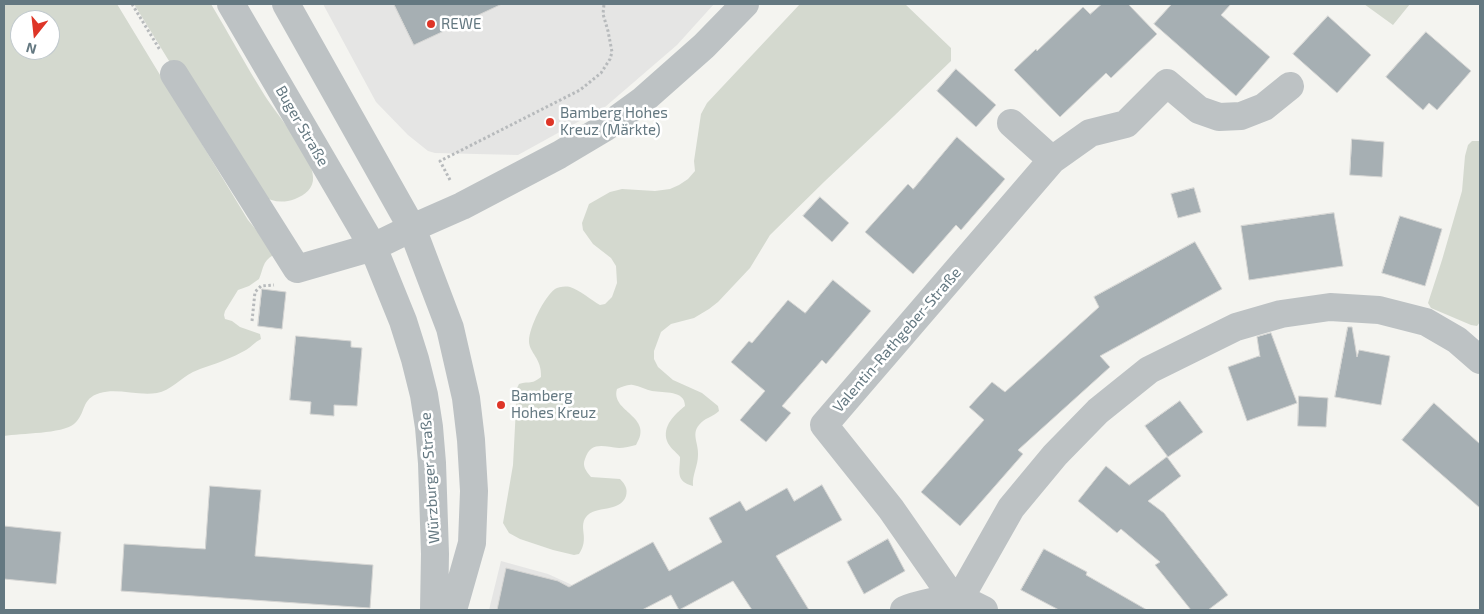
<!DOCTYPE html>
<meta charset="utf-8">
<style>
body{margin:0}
#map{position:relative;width:1484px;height:614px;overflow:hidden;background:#f4f4f0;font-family:"Exo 2",sans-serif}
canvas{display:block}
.frame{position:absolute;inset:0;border:5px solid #647881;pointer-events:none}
.north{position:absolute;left:10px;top:10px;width:50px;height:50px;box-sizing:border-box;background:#fff;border:1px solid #c1c9cd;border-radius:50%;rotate:196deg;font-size:14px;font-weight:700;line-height:20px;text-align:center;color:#647881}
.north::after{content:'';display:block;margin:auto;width:18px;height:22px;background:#de3527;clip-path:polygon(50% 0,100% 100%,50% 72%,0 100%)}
</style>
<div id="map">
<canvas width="1484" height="614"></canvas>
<div class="frame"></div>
<div class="north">N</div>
</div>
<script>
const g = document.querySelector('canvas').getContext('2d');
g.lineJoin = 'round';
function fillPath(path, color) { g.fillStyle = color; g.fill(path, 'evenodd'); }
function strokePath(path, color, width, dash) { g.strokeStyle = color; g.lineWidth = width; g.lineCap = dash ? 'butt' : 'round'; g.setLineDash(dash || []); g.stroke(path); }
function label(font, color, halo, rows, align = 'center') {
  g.font = font + ' "Exo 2",sans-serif'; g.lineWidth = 5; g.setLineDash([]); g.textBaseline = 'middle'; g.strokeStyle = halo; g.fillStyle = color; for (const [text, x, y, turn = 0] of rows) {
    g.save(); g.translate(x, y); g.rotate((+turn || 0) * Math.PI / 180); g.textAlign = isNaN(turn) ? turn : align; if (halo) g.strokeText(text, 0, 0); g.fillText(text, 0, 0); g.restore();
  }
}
const built = new Path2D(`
 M323,4h391l-37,41 -72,62 -87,48 -83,-2 -7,-2 -20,-16 -32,-33z
 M501,561l47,13 22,10 26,19 7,7h-114z`);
const green = new Path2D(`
 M4,4h113l131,216 28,34c-14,6 -12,14 -17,25l-10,7 -11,4 -13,21 -1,4 1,4 7,2 8,6 20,7 1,5c-6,3 -10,8 -15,11 -7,4 -14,7 -21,10 -11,5 -22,7 -32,12 -12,6 -23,19 -36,21 -19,3 -40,-5 -57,0 -20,6 -13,20 -26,31 -12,10 -53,9 -70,12zM20,20h30v30h-30z
 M134,4h77c18,30 35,62 54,92 12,19 48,60 48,81 1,11 -8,18 -18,22 -22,8 -34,-4 -51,-16z
 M800,4h105l46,44v13l-57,55 -69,65 -55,54 -20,33 -32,34 -9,7 -15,9 -23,6 -10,8 -7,19v8l4,8 15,13 29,13 16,13 1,5c-6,6 -15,7 -20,14 -8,9 0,19 -1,30 0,11 -6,20 -5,31 -18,-5 -13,-14 -13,-29 -4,-5 -11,-10 -13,-16 -5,-15 8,-27 18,-35 0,-16 -21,-13 -33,-15 -6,-1 -12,-5 -19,-6 -5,-1 -11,2 -16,4 -7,23 38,27 19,56 -5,1 -12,3 -17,3 -14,-1 -28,-8 -34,11 -3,7 1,12 6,18l29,2c5,5 8,10 6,17 -6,17 -31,9 -40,21 -8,11 4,21 -7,37l-5,1 -21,-5 -33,-11 -11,-6 -6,-10 10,-58 4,-77 2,-4c10,-4 11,2 22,-7 1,-19 -12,-24 -12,-36 0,-13 15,-44 26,-52 3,-2 10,-3 15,-2 10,3 21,13 30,18l5,-1 7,-7 5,-14 -1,-17 -5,-8 -18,-14 -10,-14 -1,-7 7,-19 21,-12 12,-3 33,2 15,-2 9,-4 9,-6 7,-8 -1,-10 7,-47 6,-11z
 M1364,4h46l-17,21z
 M1472,141h8v181l-3,4 -6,-1 -40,-17 -3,-5 14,-43 20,-69 3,-35 3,-11z`);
const building = new Path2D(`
 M394,4h108l-88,41z
 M1102,4h26l29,30 -46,44 -5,-5 -46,44 -46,-47 22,-21 1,2 46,-44 7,7z
 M1172,4h59l-10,11 49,42 -34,39 -82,-72z
 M1328,16l43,39 -34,38 -44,-39z
 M1426,32l45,39 -34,39 -8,-7 -6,7 -37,-33z
 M956,69l40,36 -20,22 -39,-36z
 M957,137l48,42 -44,51 -5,-5 -43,49 -48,-42 43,-48 5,5z
 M1352,139l32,3 -2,35 -32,-2z
 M1194,188l7,24 -23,6 -7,-24z
 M820,197l29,26 -17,19 -29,-26z
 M1334,213l9,53 -94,14 -8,-54z
 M1400,216l42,13 -17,57 -43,-13z
 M1195,242l27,47 -122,67 10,11 -92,83 5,4 -63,72 -39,-34 63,-72 -15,-13 23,-25 13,10 94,-85 -5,-10z
 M833,280l38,31 -45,53 -4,-4 -40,46 9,7 -25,29 -26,-22 25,-29 -34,-29 18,-21 3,2 36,-43 17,13z
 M262,289l24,3 -4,37 -24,-3z
 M1348,327h4l5,30 2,-7 31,6 -9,49 -46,-8z
 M1271,333l26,70 -50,18 -19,-54 31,-11 1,1 -3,-20z
 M296,336l55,5v6l11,1 -5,58 -23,-1v11l-24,-2 1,-12 -21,-2z
 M1299,396l29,2 -2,29 -28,-1z
 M1180,401l23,31 -35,25 -23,-31z
 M1434,403l46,41v64l-78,-68z
 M1167,457l14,19 -33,25 16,12 64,82 -20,15h-17l-36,-45 5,-3 -39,-33 -4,4 -39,-32 28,-35 23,19z
 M822,485l20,35 -66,36 33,54h-57l-19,-29 -54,29 -8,-15 -29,15h-145l9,-42 52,13 11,6 84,-45 16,29 53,-29 -13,-24 31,-17 6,10 41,-23 7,13z
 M210,486l51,4 -6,66 118,9 -3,43 -249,-17 3,-47 81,5z
 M4,526l57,6 -5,52 -52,-5z
 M888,539l17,32 -41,23 -17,-32z
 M1044,549l43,23 -1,3 61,35h-88l-38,-20z`);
const path = new Path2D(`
 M132,4l28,46
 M450,180l-10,-19 140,-71 21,-17 9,-14 2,-7 -4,-21 -5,-17 1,-10
 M252,321l3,-29 6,-6 13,-1`);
const minor = new Path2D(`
 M231,4l142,243 30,74 12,38 9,36 5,32 3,36 3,91 -1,56
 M286,4l126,224 38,100 16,70 5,42 3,51 -2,52 -19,67
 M174,74l123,195 76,-22 39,-19 50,-22 97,-51 47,-28 37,-27 61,-54 41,-42
 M1011,123l41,37 38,-27 36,-9 41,-41 32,27 20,7 22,-1 23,-9 26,-21
 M904,610c20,-9 43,-8 60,-19l47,-83 44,-53 43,-44 51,-41 87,-43 45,-13 49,-7 49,3 47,12 31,18 23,20
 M984,610l-28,-14 -10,-8 -55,-79 -67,-84 228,-265`);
const markers = [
 [431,24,5,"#de3527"],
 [550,122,5,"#de3527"],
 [501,405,5,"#de3527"]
];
const poiNames = [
 ["REWE",441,24],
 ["Bamberg Hohes",560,113],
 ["Kreuz (Märkte)",560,130],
 ["Bamberg",511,396],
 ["Hohes Kreuz",511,413]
];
const streetNames = [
 ["Buger Straße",302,126,60],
 ["Valentin-Rathgeber-Straße",897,340,-49],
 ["Würzburger Straße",430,478,-94]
];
fillPath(built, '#e5e5e4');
fillPath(green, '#d4d9cf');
fillPath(building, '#a6afb3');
strokePath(building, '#d5d5d3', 1);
strokePath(path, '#b7babc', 3, [2.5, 2.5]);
strokePath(minor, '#bdc2c4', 28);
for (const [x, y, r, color] of markers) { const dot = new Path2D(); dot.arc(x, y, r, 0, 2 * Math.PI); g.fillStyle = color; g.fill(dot); strokePath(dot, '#fff', 2); }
label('15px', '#647881', '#fff', poiNames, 'left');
label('15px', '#647881', '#fff', streetNames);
</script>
